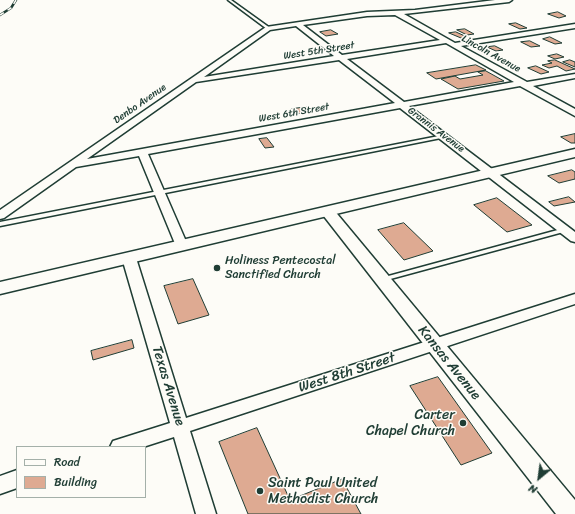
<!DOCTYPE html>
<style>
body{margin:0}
#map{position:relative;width:575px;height:514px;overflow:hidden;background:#fdfcf7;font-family:Sriracha,sans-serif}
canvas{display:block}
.legend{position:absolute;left:16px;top:446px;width:130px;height:52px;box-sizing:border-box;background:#fdfcf7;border:1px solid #a4b0a9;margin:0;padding:5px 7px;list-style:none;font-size:12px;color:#1f3d34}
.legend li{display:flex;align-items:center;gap:8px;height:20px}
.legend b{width:20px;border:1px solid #a4b0a9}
.north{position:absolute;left:519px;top:458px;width:40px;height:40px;-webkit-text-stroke:3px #fdfcf7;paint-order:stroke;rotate:209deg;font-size:11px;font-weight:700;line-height:16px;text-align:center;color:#1f3d34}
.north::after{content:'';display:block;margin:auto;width:14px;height:18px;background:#1f3d34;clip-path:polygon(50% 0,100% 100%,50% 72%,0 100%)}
</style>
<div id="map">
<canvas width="575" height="514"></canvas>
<ul class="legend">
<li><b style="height:5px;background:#fdfcf7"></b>Road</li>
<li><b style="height:11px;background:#deaa92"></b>Building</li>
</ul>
<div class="north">N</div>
</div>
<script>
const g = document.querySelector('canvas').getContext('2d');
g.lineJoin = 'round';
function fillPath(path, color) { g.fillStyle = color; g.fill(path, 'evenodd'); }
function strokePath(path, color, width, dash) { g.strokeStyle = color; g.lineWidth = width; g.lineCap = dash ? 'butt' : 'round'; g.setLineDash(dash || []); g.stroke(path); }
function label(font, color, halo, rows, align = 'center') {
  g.font = font + ' Sriracha,sans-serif'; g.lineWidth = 3; g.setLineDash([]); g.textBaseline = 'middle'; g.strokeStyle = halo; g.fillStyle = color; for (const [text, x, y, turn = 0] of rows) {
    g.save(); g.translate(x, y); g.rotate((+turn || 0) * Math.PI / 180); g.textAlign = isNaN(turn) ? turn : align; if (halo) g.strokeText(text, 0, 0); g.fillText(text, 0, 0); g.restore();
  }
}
const building = new Path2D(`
 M558,12l8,4 -7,2 -11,-4z
 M516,23l11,5 -7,1 -11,-5z
 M465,29l9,5 -7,1 -10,-5z
 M331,30l7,4 -12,2 -6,-4z
 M456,32l11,5 -6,1 -12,-5z
 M550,37l12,6 -7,1 -12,-5z
 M530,41l10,5 -9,1 -10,-5z
 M495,46l8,4 -7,1 -9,-4z
 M557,54l7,3 -9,2 -7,-3z
 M555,60l20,9 -9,2 -9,-5 -8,2 -7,-3 10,-2 -4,-2z
 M570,60l5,2v5l-12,-5z
 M476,65l10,5 -50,9 -9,-6z
 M536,66l13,6 -8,2 -13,-6z
 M486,71l18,10 -46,8 -17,-10 14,-3 5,3 23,-4 -5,-3z
 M308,107l3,5 -16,2 -3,-5z
 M575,134v9h-4l-10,-6z
 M267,138l7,9 -9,1 -6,-9z
 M572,170l3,2v7l-16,4 -11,-7z
 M569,197l6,5 -21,4 -5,-4z
 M497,198l35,27 -25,7 -33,-27z
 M404,223l29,28 -29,9 -26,-30z
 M193,279l16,36 -31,9 -14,-38z
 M132,340l2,8 -41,12 -2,-9z
 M438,377l54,76 -31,12 -51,-79z
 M257,428l33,72 52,-21 19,35h-113l-29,-72z`);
const service = new Path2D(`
 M228,0h3l39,28 -3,1z
 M444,135h2v2l-446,89v-4z
 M565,228l3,2 -1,1 -184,50 -3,-2 1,-1z`);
const minor = new Path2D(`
 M495,0h17l-3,2 -105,12 51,29 120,-19v4l-114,18 66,36 48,-8v4l-42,8 42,23v7l-55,-30 -111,20 166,126v10l-4,-1 -171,-133 -252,46 40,92 -2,3h-8l-2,-3 -37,-90 -63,11 -72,51 -4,1v-9l266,-183 101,-15 48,-2zM395,15l45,25 -98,15 -39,-30 64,-9zM296,26l38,30 -130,21 66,-47zM446,43l68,39 -110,20 -57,-43zM339,60l56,43 -308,56 109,-77z
 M129,254l5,1 2,3 50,160 389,-124v10l-385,127 26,83h-20l-22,-77 -31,10h-33l3,-6 57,-18 -48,-165 2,-3z
 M17,470v18l-17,6v-18z`);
const tertiary = new Path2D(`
 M328,208l5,1 242,291v14h-19l-233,-299 -2,-3 2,-3z`);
const secondary = new Path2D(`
 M575,149v8l-575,137v-12z`);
const rail = new Path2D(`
 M0,15l11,-7 5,-8`);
const markers = [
 [217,268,4,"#1f3d34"],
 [463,423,4,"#1f3d34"],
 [260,491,4,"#1f3d34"]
];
const farStreetnames = [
 ["West 5th Street",319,51,-9],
 ["Lincoln Avenue",491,54,29],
 ["Denbo Avenue",140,104,-35],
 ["West 6th Street",294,113,-10],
 ["Grannis Avenue",436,130,37]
];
const poiNames = [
 ["Holiness Pentecostal",225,261],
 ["Sanctified Church",225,275]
];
const nearStreetnames = [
 ["Kansas Avenue",449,363,51],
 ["West 8th Street",347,373,-18],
 ["Texas Avenue",168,386,73]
];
const nearPoinames = [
 ["Carter",455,415],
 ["Chapel Church",455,431],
 ["Saint Paul United",268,483,"left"],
 ["Methodist Church",268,499,"left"]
];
fillPath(building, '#deaa92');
strokePath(building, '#1f3d34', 1);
strokePath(service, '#1f3d34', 3);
strokePath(minor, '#1f3d34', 3);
strokePath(tertiary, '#1f3d34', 3);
strokePath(secondary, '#1f3d34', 3);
fillPath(service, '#fdfcf7');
fillPath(minor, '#fdfcf7');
fillPath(tertiary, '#fdfcf7');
fillPath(secondary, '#fdfcf7');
strokePath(rail, '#1f3d34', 2.5);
strokePath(rail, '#fdfcf7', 1.5, [4.5]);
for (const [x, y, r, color] of markers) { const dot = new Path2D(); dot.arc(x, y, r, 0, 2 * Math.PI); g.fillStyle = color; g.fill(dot); strokePath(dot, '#fdfcf7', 1.5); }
label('10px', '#1f3d34', '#fdfcf7', farStreetnames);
label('12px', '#1f3d34', '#fdfcf7', poiNames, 'left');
label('14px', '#1f3d34', '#fdfcf7', nearStreetnames);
label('14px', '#1f3d34', '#fdfcf7', nearPoinames, 'right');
</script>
